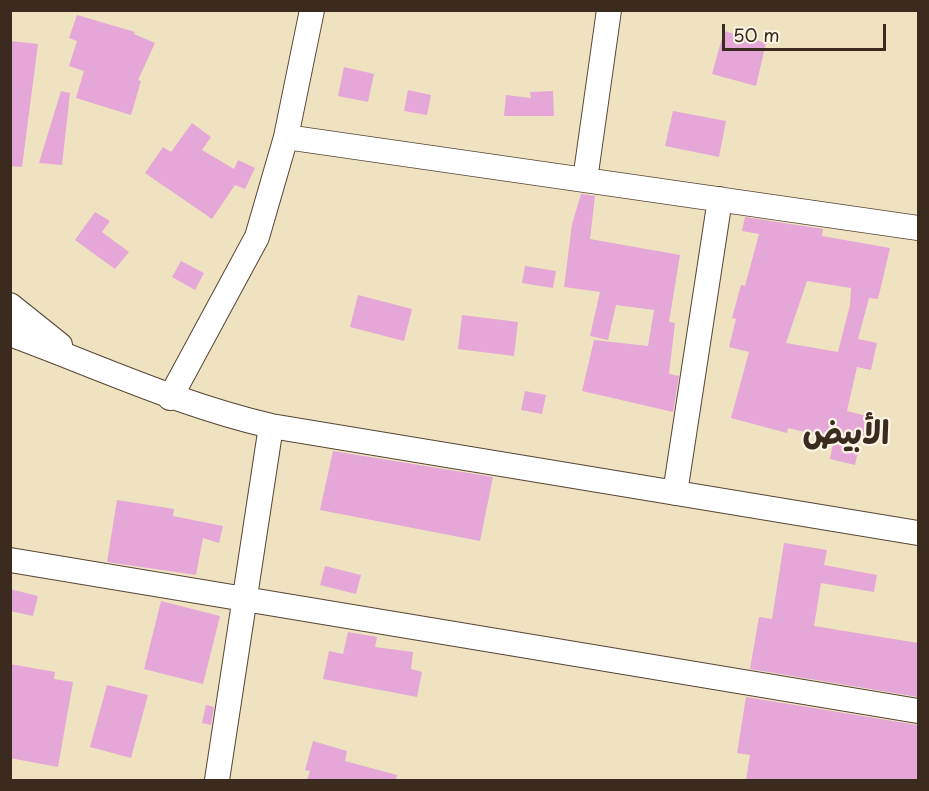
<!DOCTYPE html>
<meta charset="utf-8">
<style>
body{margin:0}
#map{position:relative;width:929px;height:791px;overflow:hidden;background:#efe2c1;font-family:"Playpen Sans",sans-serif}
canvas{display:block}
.frame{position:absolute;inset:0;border:12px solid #3b2a1e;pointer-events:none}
.scale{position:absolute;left:722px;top:24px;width:164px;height:27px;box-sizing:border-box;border:3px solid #3b2a1e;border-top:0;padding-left:8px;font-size:18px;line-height:21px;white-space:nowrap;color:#3b2a1e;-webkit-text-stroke:4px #fcf5e5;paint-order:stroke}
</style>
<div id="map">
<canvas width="929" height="791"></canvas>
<div class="frame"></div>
<div class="scale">50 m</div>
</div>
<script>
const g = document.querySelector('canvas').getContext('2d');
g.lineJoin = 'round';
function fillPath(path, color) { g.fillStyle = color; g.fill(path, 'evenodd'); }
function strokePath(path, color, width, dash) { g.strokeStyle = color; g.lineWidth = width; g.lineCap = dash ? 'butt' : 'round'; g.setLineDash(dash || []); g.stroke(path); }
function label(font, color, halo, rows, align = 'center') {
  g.font = font + ' "Playpen Sans","Playpen Sans Arabic",sans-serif'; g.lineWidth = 4.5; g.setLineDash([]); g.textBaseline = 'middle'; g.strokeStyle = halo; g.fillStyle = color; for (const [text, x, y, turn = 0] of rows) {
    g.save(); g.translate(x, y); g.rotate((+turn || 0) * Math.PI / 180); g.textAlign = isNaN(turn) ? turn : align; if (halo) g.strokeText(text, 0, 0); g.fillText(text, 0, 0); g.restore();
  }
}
const building = new Path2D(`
 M77,15l58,17 -1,2 21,9 -17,37 3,1 -10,34 -55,-17 8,-27 -15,-5 8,-25 -8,-3z
 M724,31l42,12 -10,43 -44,-12z
 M10,41l28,3 -16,123 -12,-1z
 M344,67l30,7 -6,28 -30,-6z
 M408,90l23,5 -4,20 -23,-4z
 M61,91l9,2 -8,72 -23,-2z
 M553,91l1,25h-50l2,-21 25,3 -1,-6z
 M673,111l53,10 -7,36 -54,-11z
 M192,123l19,14 -9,13 32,19 4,-9 17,8 -10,21 -10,-4 -23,34 -67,-46 18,-26 8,5z
 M581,194l14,2 -5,43 90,16 -11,67 6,1 -6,51 10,2 -6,36 -91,-21 12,-51 54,6 6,-36 -38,-5 -8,35 -18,-4 10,-44 -36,-5 8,-63z
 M95,212l15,9 -8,11 27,20 -14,17 -40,-29z
 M745,217l78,12 -1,7 68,12 -12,51 -9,-1 -11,41 19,4 -6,27 -14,-3 -10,44 24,6 -6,26 -5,-1 -5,23 -25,-6 4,-20 -46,-11 -1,5 -56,-15 18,-66 -20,-5 7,-28 -4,-1 9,-33 4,1 14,-52 -17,-3zM807,281l44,7 -1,17 -12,47 -52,-9z
 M181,261l23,12 -9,17 -23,-13z
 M525,266l31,5 -3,17 -31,-5z
 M358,295l54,14 -8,32 -54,-14z
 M462,315l56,7 -4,34 -56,-7z
 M525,391l21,4 -4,19 -21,-4z
 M333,451l160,26 -13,64 -160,-31z
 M117,500l57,9 -1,7 50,10 -4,17 -16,-5 -7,37 -89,-13z
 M784,543l43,7 -3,15 53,10 -3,17 -53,-9 -7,43 104,17v54l-168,-28 9,-52 13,2z
 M325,566l36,9 -5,19 -36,-9z
 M10,589l28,7 -5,20 -23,-5z
 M161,601l59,15 -17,68 -59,-15z
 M348,632l29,5 -2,10 38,5 -2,17 11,3 -5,25 -94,-18 6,-28 14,3z
 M10,664l45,8 -1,7 19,3 -15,85 -48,-9z
 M107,685l41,10 -17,63 -41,-11z
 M746,697l172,28v55h-172l4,-25 -13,-2z
 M206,705l8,2 -3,18 -9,-2z
 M313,741l34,10 -2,10 52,14 -1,5h-89l3,-9 -5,-1z`);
const minor = new Path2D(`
 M286,137l632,91
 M585,180l24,-170
 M10,305l50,40
 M10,334c87,32 170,71 261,92l647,107
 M170,398l87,-161 29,-100 26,-127
 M675,493l45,-294
 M10,560l908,151
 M217,780l54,-354`);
const townNames = [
 ["الأبيض",846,435]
];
fillPath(building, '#e4a7d7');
strokePath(minor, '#564636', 26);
strokePath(minor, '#fff', 24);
label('bold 32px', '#3b2a1e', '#fcf5e5', townNames);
</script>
